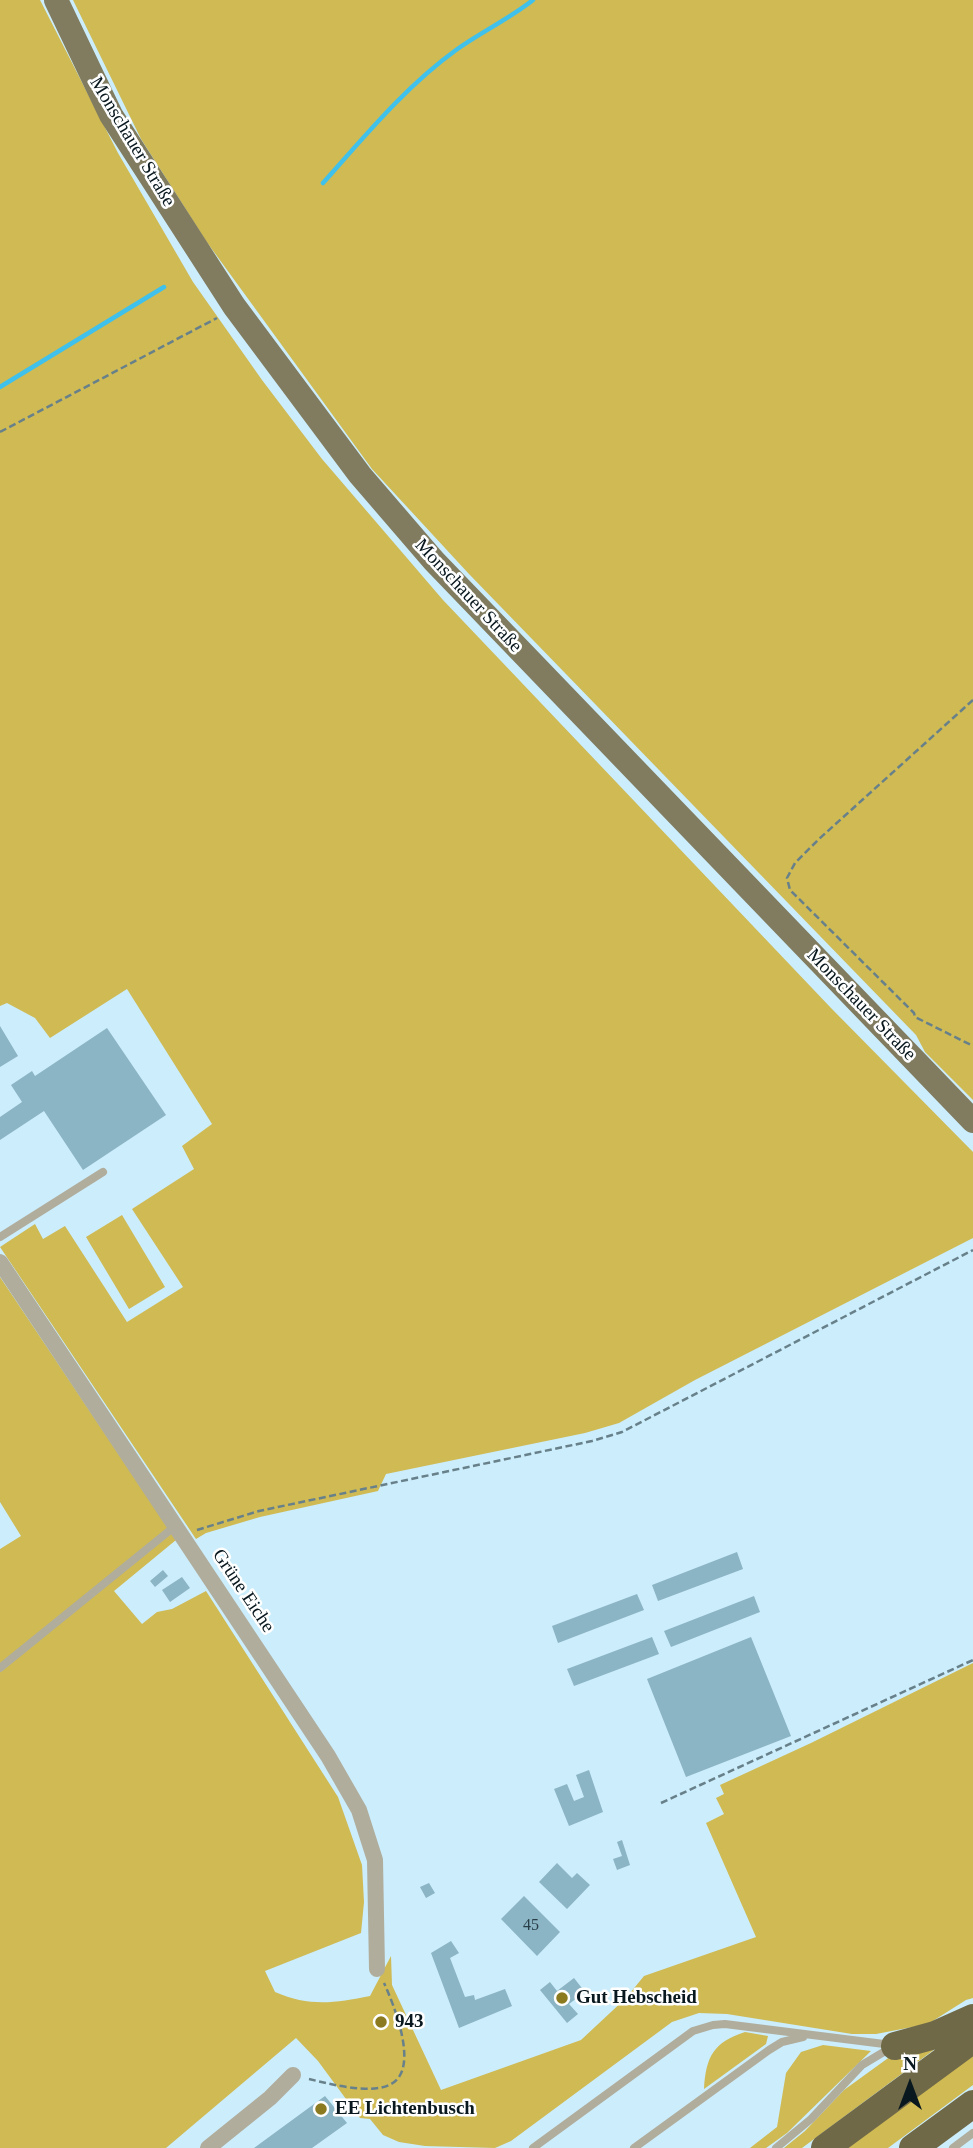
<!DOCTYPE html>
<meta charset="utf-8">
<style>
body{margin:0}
#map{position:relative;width:973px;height:2148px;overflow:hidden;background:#ccedfb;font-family:Georgia,serif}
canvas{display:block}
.north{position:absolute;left:875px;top:2050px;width:70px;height:70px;-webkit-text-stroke:5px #fff;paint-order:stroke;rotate:0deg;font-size:19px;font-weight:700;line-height:28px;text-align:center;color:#08181e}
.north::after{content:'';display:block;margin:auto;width:24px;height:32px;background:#08181e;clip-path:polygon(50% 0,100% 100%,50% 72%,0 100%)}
</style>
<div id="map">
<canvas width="973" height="2148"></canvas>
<div class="north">N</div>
</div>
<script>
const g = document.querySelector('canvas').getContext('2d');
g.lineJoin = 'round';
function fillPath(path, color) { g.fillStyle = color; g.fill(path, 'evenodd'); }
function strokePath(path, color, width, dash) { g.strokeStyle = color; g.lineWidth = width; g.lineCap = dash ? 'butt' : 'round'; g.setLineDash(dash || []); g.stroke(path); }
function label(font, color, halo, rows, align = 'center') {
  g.font = font + ' Georgia,serif'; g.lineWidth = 5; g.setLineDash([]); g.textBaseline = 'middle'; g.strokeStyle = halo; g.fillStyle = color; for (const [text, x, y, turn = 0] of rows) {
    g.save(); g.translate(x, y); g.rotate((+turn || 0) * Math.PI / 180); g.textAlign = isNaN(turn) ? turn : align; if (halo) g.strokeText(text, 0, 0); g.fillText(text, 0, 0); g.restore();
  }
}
const green = new Path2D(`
 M0,0h40l78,153 75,129 69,98 60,79 121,141 388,408 142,144v86l-278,142 -76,43 -34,10 -199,41 -8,17 -118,26 -54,16 -10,6 -196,-292 35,-23 8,15 22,-13 62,96 56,-35 -51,-78 62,-40 -12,-23 30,-22 -85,-135 -77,49 -15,-20 -28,-15 -7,3z
 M73,0h900v1100l-48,-48 -9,-17 -447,-461 -97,-105 -166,-228 -65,-102z
 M122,1215l43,72 -36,22 -43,-72z
 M0,1277l176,263 -62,51 28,33 15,-12 15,-3 34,-18 132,206 24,68 2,37 -3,31 -96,38 10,21c34,15 60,11 95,4l21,-40 1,29 49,105 140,-50 45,-42 18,-22 112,-39 -50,-114 18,-9 -8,-16 8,-4 -4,-9 91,-42 162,-80v335l-7,2 -38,24 -52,10h-24l-125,-20 -28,-1 -27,9 -161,119 -16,7 -70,-2 -26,-4 -16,-7 -13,-16 -10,-1 -42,-57 -22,-23 -130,110h-166v-599l21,-13 -21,-34z
 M745,2032l23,4 -2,8 -62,45c2,-33 10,-47 41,-57z
 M823,2045l48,6 -84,82 -21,15h-16l27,-21 9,-54 15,-21z
 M935,2049l-133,99h-18l21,-17 39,-41 47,-34z
 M973,2050v35l-85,63h-46z`);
const stream = new Path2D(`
 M323,183c42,-47 82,-96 133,-133 25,-18 53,-31 77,-50
 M0,387l164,-100`);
const building = new Path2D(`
 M0,1026l18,30 -18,11z
 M107,1028l59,87 -83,55 -39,-59 -44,29v-23l22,-15 -11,-17 21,-14 3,5z
 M737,1552l6,17 -85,32 -6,-16z
 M163,1570l5,6 -13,11 -5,-6z
 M182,1577l8,11 -20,14 -8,-12z
 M637,1594l7,16 -86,33 -6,-17z
 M754,1596l6,16 -89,35 -7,-16z
 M652,1637l7,17 -85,32 -7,-17z
 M751,1637l40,99 -105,41 -39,-98z
 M589,1770l14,42 -34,14 -15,-37 13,-5 7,17 10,-4 -8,-22z
 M622,1840l8,25 -13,5 -4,-11 9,-3 -5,-14z
 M557,1863l15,15 5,-5 13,12 -23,24 -28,-27z
 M429,1883l6,10 -9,5 -6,-11z
 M524,1896l36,36 -23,24 -36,-37z
 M451,1941l8,12 -9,5 15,39 9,-2 1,5 30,-11 7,17 -53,22 -28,-75z
 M574,1978l11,14 -16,12 9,10 -11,9 -27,-33 10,-8 7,9z
 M325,2096l22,27 -35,25h-58z`);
const path = new Path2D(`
 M0,432l217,-114
 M973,700l-154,139 -24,24 -8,15 3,12 124,123 1,4 58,29
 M197,1530l62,-19 333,-70 30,-9 351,-182
 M661,1803l312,-143
 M309,2079c20,5 63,16 82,5 29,-15 3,-79 -7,-101`);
const lane = new Path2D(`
 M0,1237l103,-65
 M0,1668l174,-141
 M533,2148l160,-117 20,-6 12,-1 167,21
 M634,2148l135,-98 13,-8 21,-5
 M776,2148l35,-29 51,-54 30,-18
 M953,2148l20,-15`);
const street = new Path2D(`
 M0,1262l328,494 31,54 16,50 2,109
 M208,2148l62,-50 23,-23`);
const primary = new Path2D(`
 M56,0l55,115 123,191 126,169 74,86 539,560`);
const highway = new Path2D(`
 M895,2046l40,-11 38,-17
 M825,2148l148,-109
 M913,2148l60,-44`);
const markers = [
 [562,1998,7,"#8b7a1f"],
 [381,2022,7,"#8b7a1f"],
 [321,2109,7,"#8b7a1f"]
];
const numberNames = [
 ["45",531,1926]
];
const streetNames = [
 ["Monschauer Straße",132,142,59],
 ["Monschauer Straße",468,596,47],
 ["Monschauer Straße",861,1005,46],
 ["Grüne Eiche",243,1591,56]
];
const poiNames = [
 ["Gut Hebscheid",576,1998],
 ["943",395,2022],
 ["EE Lichtenbusch",335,2109]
];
fillPath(green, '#cfba54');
strokePath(stream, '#3fc1ec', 4.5);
fillPath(building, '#8bb4c4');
strokePath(path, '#67808a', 2.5, [7, 3.5]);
strokePath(lane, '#b0ad9d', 8);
strokePath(street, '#b0ad9d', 16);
strokePath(primary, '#817b5f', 24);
strokePath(highway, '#706948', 28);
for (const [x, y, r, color] of markers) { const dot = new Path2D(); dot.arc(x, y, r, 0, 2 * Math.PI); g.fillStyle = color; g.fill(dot); strokePath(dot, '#fff', 2.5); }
label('16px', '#293f48', null, numberNames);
label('19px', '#08181e', '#fff', streetNames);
label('bold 19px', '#08181e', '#fff', poiNames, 'left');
</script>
